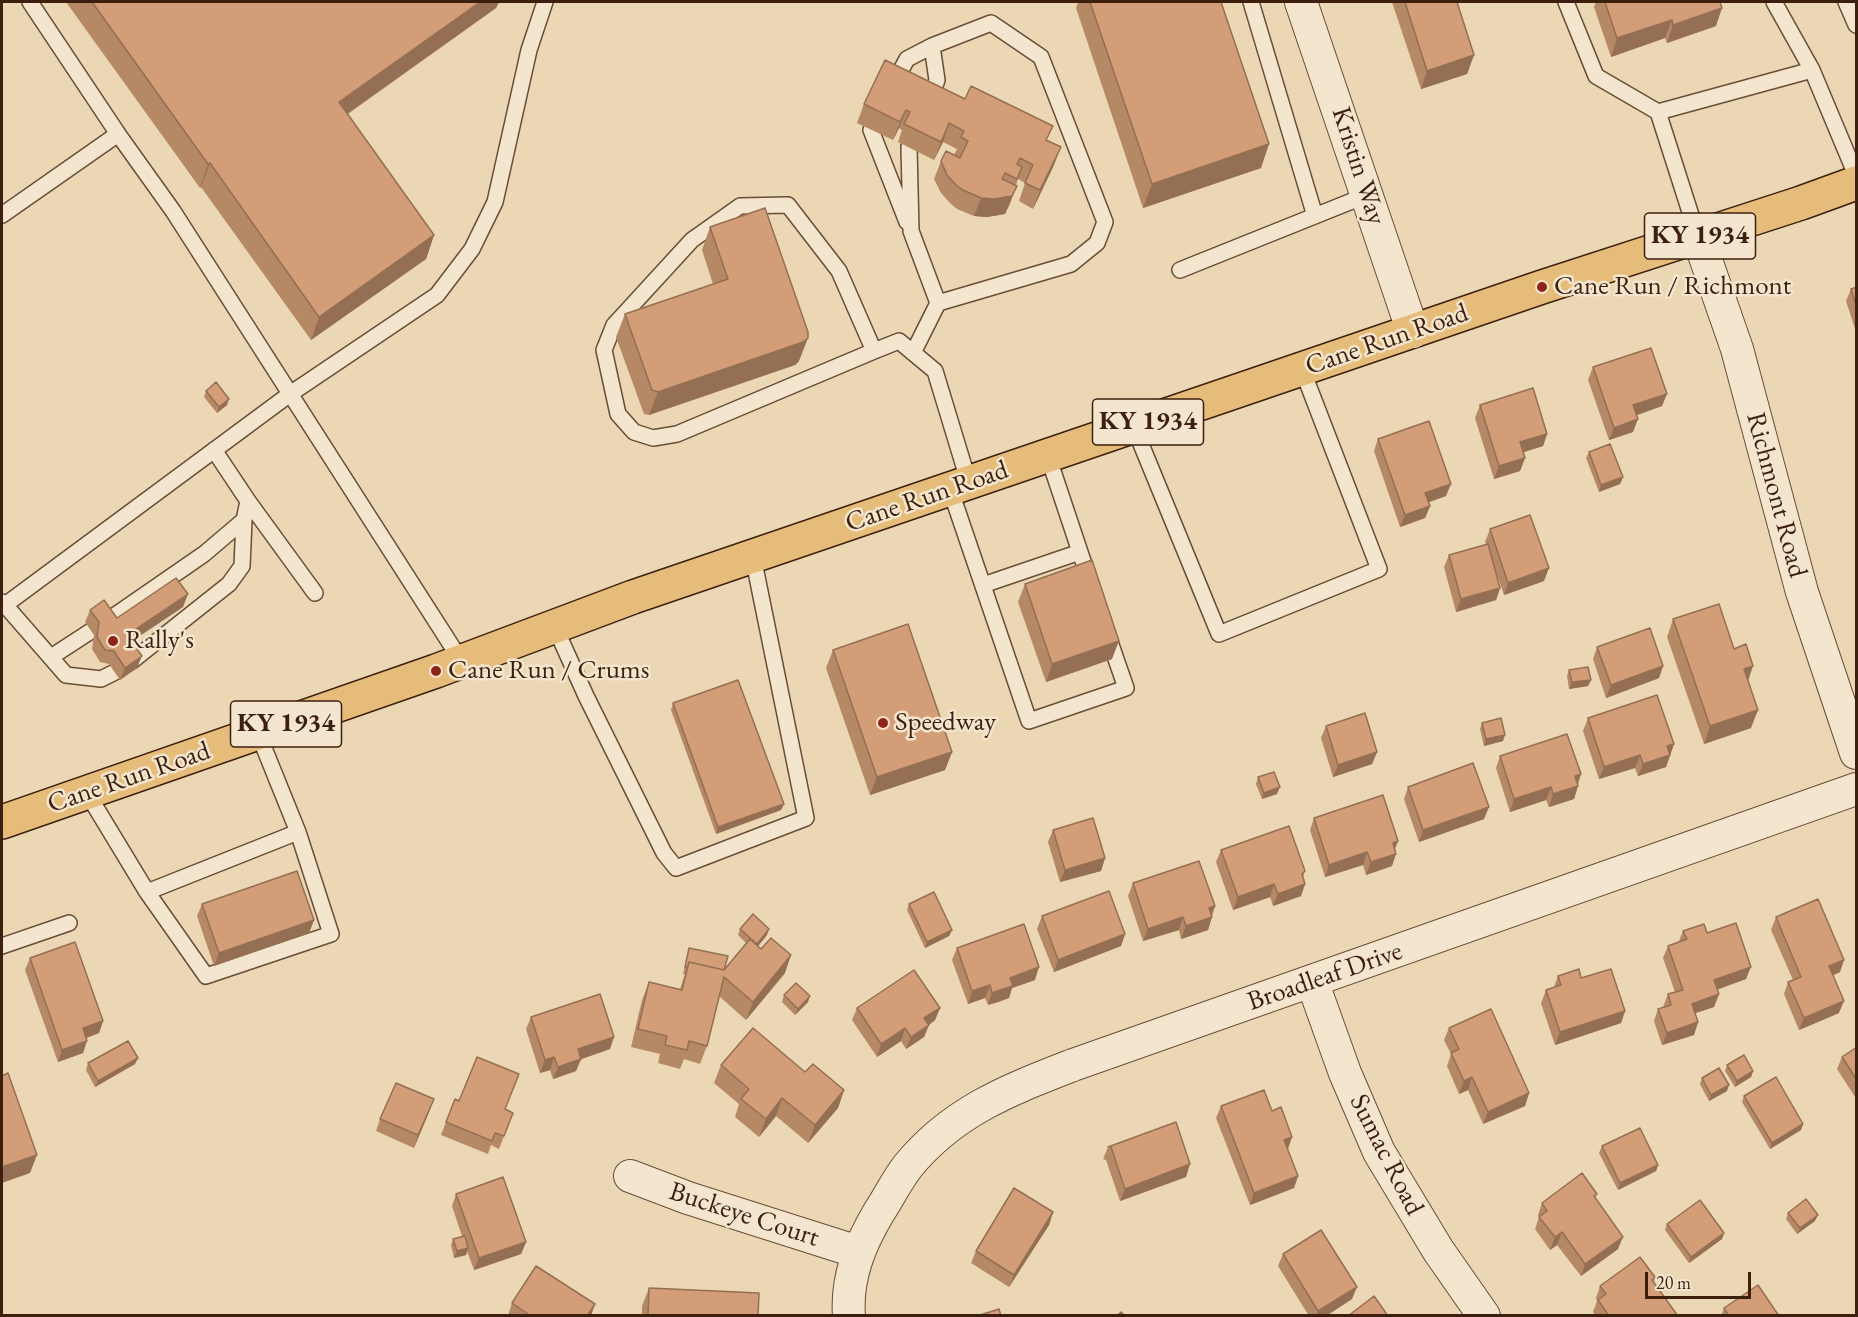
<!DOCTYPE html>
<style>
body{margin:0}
#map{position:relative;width:1858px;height:1317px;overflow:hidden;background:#ecd7b4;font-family:"EB Garamond",serif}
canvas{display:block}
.frame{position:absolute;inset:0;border:3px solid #3c1f0d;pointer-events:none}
.scale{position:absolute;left:1645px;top:1272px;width:106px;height:27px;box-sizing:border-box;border:3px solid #3c1f0d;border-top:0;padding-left:8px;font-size:18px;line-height:21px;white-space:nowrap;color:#3c1f0d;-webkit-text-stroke:4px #f3e5ce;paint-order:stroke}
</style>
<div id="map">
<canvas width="1858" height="1317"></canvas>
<div class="frame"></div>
<div class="scale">20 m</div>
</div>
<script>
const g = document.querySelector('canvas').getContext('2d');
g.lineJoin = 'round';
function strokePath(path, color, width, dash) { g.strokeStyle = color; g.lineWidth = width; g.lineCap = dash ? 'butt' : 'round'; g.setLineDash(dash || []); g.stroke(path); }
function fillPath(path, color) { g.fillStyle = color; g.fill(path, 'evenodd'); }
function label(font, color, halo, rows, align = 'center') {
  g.font = font + ' "EB Garamond",serif'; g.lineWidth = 5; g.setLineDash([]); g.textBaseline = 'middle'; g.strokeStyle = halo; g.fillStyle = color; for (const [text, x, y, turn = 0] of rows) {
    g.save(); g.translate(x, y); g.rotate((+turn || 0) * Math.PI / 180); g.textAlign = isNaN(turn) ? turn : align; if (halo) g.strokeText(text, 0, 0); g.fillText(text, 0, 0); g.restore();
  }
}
const service = new Path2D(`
 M30,2l88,132 55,77 289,451
 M1251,2l64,214
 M1566,2l30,74 62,36 40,125
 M1774,2l38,68
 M1846,2l10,23
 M893,85l14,-26 25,-13 59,-23 50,34 64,165 -8,21 -26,21 -133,39 -25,50
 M929,103l8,-23 -5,-34
 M1658,112l154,-42 44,105
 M871,130l36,92
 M909,147l2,84 27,72
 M2,215l116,-81
 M1180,270l187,-75
 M874,351l-35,-80 -51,-66 -48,1 -48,34 -78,85 -10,25 14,64 16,18 19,6 24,-4 197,-83 25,-10 36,30 34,112
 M1134,427l85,207 160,-65 -77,-200
 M214,450l34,51 67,92
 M1048,456l42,126
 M950,489l79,232 97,-33 -18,-52
 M983,585l97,-33
 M2,602l3,3 285,-211 147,-99 35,-46 23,-47 34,-152 16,-48
 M5,605l61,70 35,4 14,-7
 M107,621l97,-67 40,-34
 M555,627l31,69 78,157 12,15 130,-50 -53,-261
 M51,657l40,-26
 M132,661l97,-77 13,-18 2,-46 4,-19
 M87,793l60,99 151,-60 -40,-99
 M147,892l59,84 125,-42 -33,-102
 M2,946l67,-23`);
const minor = new Path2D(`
 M1301,2l112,330
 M1698,237l39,112 65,243 54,161
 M1312,981l33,92 34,79 59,98 46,66
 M630,1176l58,22 170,54
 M849,1316c-3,-38 11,-72 30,-104 10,-15 18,-32 29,-46 45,-55 101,-76 165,-101l783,-276`);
const trunk = new Path2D(`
 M2,822l434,-151 197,-74 909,-310 259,-84 55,-20`);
const wall = new Path2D(`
 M66,2h433l-3,6 -148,106 86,121 -8,24 -115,81 -110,-153 -1,1z
 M1078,2h143l40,166 -118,40 -67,-200z
 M1392,2h65l17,53 -7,19 -46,15z
 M1596,2h124l-4,24 -49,17 -2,-5 -54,19 -17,-50z
 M885,60l163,81 6,24 -21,44 -14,-8 6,-18 -7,-4 -8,25 -5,10 -18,3 -13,-1 -17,-7 -7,-6 -9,-10 -7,-14 7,-18 13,-6 3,-6 -14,-7 -9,18 -36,-18 4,-12 -3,-2 -6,12 -36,-17 7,-19z
 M710,227l89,134 -4,4 -146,50 -5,-1 -28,-77 9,-23 88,-30 -11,-34z
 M1857,287v48l-11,-34 5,-12z
 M1593,367l69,39 -26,9 -3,17 -24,8 -21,-60z
 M206,391l21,14 -10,8 -13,-16z
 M1480,405l67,29 -4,12 -20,6 2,6 -5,13 -26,8 -19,-61z
 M1378,439l68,57 -17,6 1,4 -5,12 -25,9 -26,-76z
 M1589,452l34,25 -3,7 -21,8 -13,-34z
 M1490,529l54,52 -40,14 -8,-23 4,16 -4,12 -40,12 -12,-45 5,-12 37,-11 -1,-2z
 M1025,584l87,75 -66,23 -28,-80z
 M183,607l-51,34 5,27 -17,12 -11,-16 -9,-2 -8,-13 2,-14 -9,-13 5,-12 27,8z
 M1673,619l61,30 14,31 3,48 -47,16 -37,-107z
 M1597,647l66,19 -4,12 -53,20 -13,-39z
 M833,650l119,102 -7,18 -75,25 -44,-127z
 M1569,670l22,10 -3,6 -19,3 -2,-13z
 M673,703l111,101 -3,6 -65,24 -45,-124z
 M1588,718l86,26 -8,23 -28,9 -3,-8 -36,11 -16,-48z
 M1482,723l21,18 -19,5 -4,-17z
 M1326,726l51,26 -5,12 -39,13 -12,-39z
 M1500,756l81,18 -7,25 -25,8 -3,-7 -36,12 -14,-44z
 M1258,777l19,17 -15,5 -6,-15z
 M1408,787l76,32 -65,23 -15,-43z
 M1314,818l84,23 -3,8 -3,17 -26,9 -3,-10 -38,12 -15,-47z
 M1053,830l52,28 -4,13 -41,11 -12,-40z
 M1221,850l84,21 -2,6 2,7 -4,12 -28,10 -3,-9 -37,13 -17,-48z
 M1133,883l82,23 -7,24 -27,9 -2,-9 -36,11 -15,-45z
 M202,904l112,16 -5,13 -95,33 -17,-50z
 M909,904l43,26 -3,6 -24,12 -18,-38z
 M1042,916l83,18 -4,12 -67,26 -17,-43z
 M1776,917l64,55 -7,3 6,38 -40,17 -15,-36 4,-12 5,-2 -22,-50z
 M740,929l27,6 -9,11 27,27 -39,47 -27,-24 -12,50 -7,18 -16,-5 -4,10 -22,-6 2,-9 -29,-7 11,-47 7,-18 31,7 5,-15h-2l6,-26 35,22 22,-27 -8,-8z
 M1683,931l24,2 39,46 -29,11 2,4 -5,13 -19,6 3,9 -4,13 -32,10 -8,-24 4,-12 5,-2 5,-13 7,-2 -12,-34 5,-12 11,-5z
 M957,948l78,32 -23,8 -3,10 -10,4 -11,3 -3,-7 -17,6 -16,-44z
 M30,958l73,63 -4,12 -13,5 -3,15 -25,9 -33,-92z
 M1558,976l23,2 44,33 -4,12 -66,22 -14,-42 5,-13 8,-3z
 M784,995l24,7 -13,13 -13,-13z
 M857,1008h83l-5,12 -6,5 -5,12 -18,12 -5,-8 -24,16 -25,-37z
 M531,1017l79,32 -29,10 -5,12 -23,8 -3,-9 -10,3 -14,-44z
 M1449,1028l80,65 -4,13 -42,18 -15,-34 -9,4 -12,-28 4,-12 -7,-14z
 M1857,1047v53l-20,-31 5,-12z
 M88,1063l47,1 -40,23 -9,-17z
 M721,1065l84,7 39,18 -6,18 -30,35 -32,-27 -17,21 -24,-20 4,-13 -25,-21z
 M1727,1065l26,6 -2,6 -16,10 -10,-16z
 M1702,1078l25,13 -18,10 -9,-17z
 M1744,1096l57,34 -31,19 -28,-47z
 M455,1099l50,10 8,4 -14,36 -8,-4 -3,9 -47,-19z
 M1221,1106l67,43 10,27 -4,12 -44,17 -34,-87z
 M429,1112l-15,36 -38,-17 4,-12z
 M1602,1146l56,19 -2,6 -38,19 -19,-37z
 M1108,1147l78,30 -66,24 -14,-41 -3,-1z
 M456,1194l70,48 -5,12 -47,16 -7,-19 -1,4 -12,3 -3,-13 2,-6 9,-3 -10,-30z
 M1597,1194l-2,5 23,50 -37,27 -24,-31 -7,5 -15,-21 4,-12 -1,-2 4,-12z
 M1053,1212l-4,13 -40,62 -38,-24 5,-12z
 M1788,1213l27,8 -18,13 -11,-15z
 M1667,1224l57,9 -2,6 -33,24 -24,-33z
 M1283,1254l69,45 -26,17h-17l-31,-50z
 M1655,1277l-1,5 24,34h-82l-3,-4 4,-11 -1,-3 4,-12z
 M649,1288l109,28h-116v-10z
 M512,1303l79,13h-83z
 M1724,1308l55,8h-57v-2z`);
const shadedWall = new Path2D(`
 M480,2h19l-3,6 -165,117 8,-23z
 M1722,8l-6,18 -49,17 6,-18z
 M1672,20l-7,18 -54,19 6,-19z
 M1474,55l-7,19 -46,15 6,-18z
 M906,110l-7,18 -6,12 7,-18z
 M949,123l-6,19 -9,18 7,-18z
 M1269,144l-8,24 -118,40 9,-24z
 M1061,147l-7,18 -21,44 7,-19z
 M210,163l-9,24 -1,1 8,-24z
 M1022,167l-11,29 6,-10 -12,28 -18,3 -13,-1 7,-18 30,-2z
 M434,235l-8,24 -115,81 8,-23z
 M808,338l-9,23 -4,4 -146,50 9,-23z
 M1667,394l-5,12 -33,12 4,-13z
 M229,399l-2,6 -10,8 2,-6z
 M1638,419l-5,13 -24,8 5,-12z
 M1547,434l-4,12 -28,9 5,-13z
 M1525,458l-5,13 -26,8 5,-13z
 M1623,477l-3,7 -21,8 2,-7z
 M1451,484l-5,12 -25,9 4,-12z
 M1430,506l-5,12 -25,9 5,-12z
 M1549,568l-5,13 -40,14 4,-12z
 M1500,588l-4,12 -40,12 5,-13z
 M188,594l-5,13 -60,40 4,-12z
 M1119,641l-7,18 -66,23 6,-18z
 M142,656l-5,12 -17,12 5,-12z
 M1663,666l-4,12 -53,20 5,-13z
 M1753,666l-6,18 -3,-15z
 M1591,680l-3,6 -19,3 3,-7z
 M1758,710l-7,18 -47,16 6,-18z
 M1505,735l-2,6 -19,5 2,-7z
 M1674,744l-8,23 -28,9 5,-12 24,-18z
 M952,752l-7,18 -75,25 7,-18z
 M1377,752l-5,12 -39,13 5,-12z
 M1640,755l-5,13 -36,11 5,-12z
 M1581,774l-5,13 2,-1 -4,13 -25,8 4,-13 22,-18z
 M1280,787l-3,7 -15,5 2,-6z
 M1551,787l-5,13 -36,12 4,-13z
 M784,804l-3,6 -65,24 2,-7z
 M1489,807l-5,12 -65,23 4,-12z
 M1398,841l-5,12v-10z
 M1367,852l-4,13 -38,12 4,-12z
 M1396,854l-4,12 -26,9 5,-13z
 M1105,858l-4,13 -41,11 5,-12z
 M1274,884l-4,13 -37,13 5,-13z
 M1305,884l-4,12 -28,10 5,-12z
 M1215,906l-5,12 2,-1 -4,13 -27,9 5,-13 23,-18z
 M1183,917l-4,13 -36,11 5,-12z
 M314,920l-5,13 -95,33 5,-13z
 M769,929l-2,6 -12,15 2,-6z
 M952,930l-3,6 -24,12 2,-6z
 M1125,934l-4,12 -67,26 4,-12z
 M791,955l-6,18 -39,47 7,-18z
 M1844,960l-4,12 -15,7 4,-13z
 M1039,967l-4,13 -23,8 -3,10 -21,7 4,-12 18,-15z
 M1751,967l-5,12 -37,13 5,-12z
 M990,985l-5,13 -17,6 4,-13z
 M1719,994l-5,13 -27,9 5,-12z
 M810,996l-2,6 -13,13 3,-6z
 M1844,1001l-5,12 -40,17 5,-12z
 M940,1008l-5,12 -10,8 4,-3 -5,12 -18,12 5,-12 13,-19z
 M1625,1011l-4,12 -66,22 5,-13z
 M103,1021l-4,12 -21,8 5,-13z
 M1698,1022l-4,13 -32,10 5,-12z
 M905,1028l-4,13 -24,16 4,-13z
 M614,1037l-4,12 -37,13 5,-13z
 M87,1041l-4,12 -25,9 4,-12z
 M554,1057l-4,13 -10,3 5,-13z
 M138,1058l-3,6 -40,23 3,-6z
 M581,1059l-5,12 -23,8 5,-12z
 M1753,1071l-2,6 -16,10 2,-6z
 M1472,1077l-4,13 -9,4 5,-13z
 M1729,1085l-2,6 -18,10 2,-6z
 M844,1090l-6,18 -30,35 7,-18z
 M1529,1093l-4,13 -42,18 5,-12z
 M782,1098l-6,18 -17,21 7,-18z
 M434,1099l-5,13 -15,36 4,-13z
 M1803,1124l-2,6 -31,19 2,-6z
 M1292,1137l-4,12 -4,-9z
 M37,1155l-7,18 -28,10v-16z
 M1190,1164l-4,13 -66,24 5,-12z
 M1658,1165l-2,6 -38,19 2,-7z
 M1298,1176l-4,12 -44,17 4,-12z
 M1053,1212l-4,13 -40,62 5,-12z
 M1818,1215l-3,6 -18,13 3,-6z
 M1562,1232l-5,13 -7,5 5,-13z
 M1724,1233l-2,6 -33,24 2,-6z
 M1623,1237l-5,12 -37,27 4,-12z
 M526,1242l-5,12 -47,16 5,-12z
 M468,1248l-2,7 -12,3 3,-7z
 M1357,1287l-5,12 -26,17h-10l2,-5z
 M595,1304l-4,12h-4z`);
const building = new Path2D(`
 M92,2h388l-141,100 95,133 -115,82 -109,-154 -2,1z
 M1090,2h131l48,142 -117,40z
 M1405,2h52l17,53 -47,16z
 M1605,2h115l2,6 -49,17 -1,-5 -55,18z
 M885,60l80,39 6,-13 82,40 -7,14 15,7 -21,43 -15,-7 8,-18 -13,-7 -3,6 5,3 -5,12 -12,-6 -3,6 15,7 -5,10 -18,3 -13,-1 -18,-8 -7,-5 -9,-10 -6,-14 5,-10 14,7 8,-17 -7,-4 3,-6 -15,-8 -8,19 -37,-18 6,-12 -4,-2 -6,12 -36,-18z
 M765,208l43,124v6l-5,4 -145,50 -6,-2 -27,-76 103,-35 -18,-52z
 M1857,287v21l-6,-19z
 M1651,348l16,46 -34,11 5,14 -24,9 -21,-61z
 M216,382l13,17 -10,8 -13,-16z
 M1533,388l14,46 -27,8 5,16 -26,8 -19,-61z
 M1429,421l22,63 -26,9 5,13 -25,9 -27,-76z
 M1610,444l13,33 -22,8 -12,-33z
 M1530,515l19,53 -41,15 -18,-54z
 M1488,544l12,44 -39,11 -12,-44z
 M1092,560l27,81 -67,23 -27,-80z
 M176,578l12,16 -61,41 15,21 -17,12 -11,-17 -9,-1 -8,-13 2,-15 -9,-12 14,-10 13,18z
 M1719,604l15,45 12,-5 7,22 -9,3 14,41 -48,16 -37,-107z
 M908,624l44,128 -75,25 -44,-127z
 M1650,628l13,38 -52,19 -14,-38z
 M1588,667l3,13 -19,2 -3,-12z
 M738,680l46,124 -66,23 -45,-124z
 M1657,695l17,49 -7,2 3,9 -27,9 -3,-9 -36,12 -16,-49z
 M1365,713l12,39 -39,13 -12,-39z
 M1501,718l4,17 -19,4 -4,-16z
 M1567,734l14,40 -6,2 3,10 -25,8 -2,-7 -37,12 -14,-43z
 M1473,763l16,44 -66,23 -15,-43z
 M1274,772l6,15 -16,6 -6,-16z
 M1383,795l15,46 -5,2 3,11 -25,8 -4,-10 -38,13 -15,-47z
 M1093,818l12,40 -40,12 -12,-40z
 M1289,826l16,45 -3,3 3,10 -27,10 -4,-10 -36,13 -17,-47z
 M1199,861l16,45 -6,2 3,9 -26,9 -3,-9 -35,12 -15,-46z
 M297,871l17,49 -95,33 -17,-49z
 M1109,891l16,43 -67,26 -16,-44z
 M934,892l18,38 -25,12 -18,-38z
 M1818,899l26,61 -15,6 15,35 -40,17 -16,-36 13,-5 -25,-60z
 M753,914l16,15 -12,15 -17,-15z
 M1736,923l15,44 -37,13 5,14 -27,10 6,18 -31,11 -9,-24 13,-4 -3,-11 15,-4 -15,-44 19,-7 -4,-8 21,-7 3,9z
 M1024,924l15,43 -29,11 3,8 -10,3 -11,4 -2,-8 -18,6 -15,-43z
 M771,938l20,17 -38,47 -29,-25 -17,69 -18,-5 -2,9 -22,-5 2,-9 -29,-7 11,-47 33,8 7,-28 35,8 26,-31 11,10z
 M75,942l28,79 -20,7 4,13 -25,9 -32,-92z
 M689,948l39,8 -4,14 -35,-8 -2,6 -2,-1z
 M1579,969l2,9 30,-9 14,42 -65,21 -14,-42 15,-5 -3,-9z
 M914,970l26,38 -16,10 5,7 -18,12 -6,-9 -24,16 -24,-36z
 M796,983l14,13 -12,13 -14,-14z
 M600,994l14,43 -36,12 3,10 -23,8 -4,-10 -9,3 -14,-43z
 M1491,1009l38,84 -41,19 -16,-35 -8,4 -13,-28 8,-4 -10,-21z
 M753,1028l52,44 8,-8 31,26 -29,35 -33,-27 -16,21 -25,-20 8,-10 -28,-24z
 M128,1041l10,17 -40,23 -10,-18z
 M1857,1047v33l-15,-23z
 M1744,1055l9,16 -16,10 -10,-16z
 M477,1057l42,17 -14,35 8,4 -9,23 -9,-3 -3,8 -46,-19 9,-23 4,2z
 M1719,1068l10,17 -18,10 -9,-17z
 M8,1073l29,82 -35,12v-91z
 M1776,1077l27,47 -31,19 -28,-47z
 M396,1083l38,16 -16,36 -38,-16z
 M1264,1090l8,21 9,-4 11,30 -8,3 14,36 -44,17 -33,-87z
 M1176,1122l14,42 -65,25 -14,-42h-3z
 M1640,1128l18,37 -38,18 -18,-37z
 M1582,1173l15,21 -3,2 29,41 -38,27 -23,-32 -7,5 -16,-20 8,-6 -5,-8z
 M503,1177l23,65 -47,16 -23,-64z
 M1014,1188l39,24 -39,63 -38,-24z
 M1806,1199l12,16 -18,13 -12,-15z
 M1700,1200l24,33 -33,24 -24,-33z
 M1321,1230l36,57 -39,24 -35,-57z
 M465,1236l3,12 -11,3 -4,-12z
 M1640,1257l15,20 -3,3 26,36h-69l-11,-16 8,-6 -6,-8z
 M536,1266l59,38 -8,12h-56l-19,-13z
 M1758,1285l21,31h-50l-5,-8z
 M649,1288l110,5 -1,23h-110z
 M1374,1296l14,20h-40z
 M999,1309l2,7h-24z
 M1121,1312l4,4h-8z`);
const markers = [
 [1542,287,6,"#8f2418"],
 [113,641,6,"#8f2418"],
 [436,671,6,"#8f2418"],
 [883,723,6,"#8f2418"]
];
const shields = [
 [1700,236,111],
 [1148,422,111],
 [286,724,111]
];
const shieldNames = [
 ["KY 1934",1700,236],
 ["KY 1934",1148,422],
 ["KY 1934",286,724]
];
const streetNames = [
 ["Kristin Way",1358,166,72],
 ["Cane Run Road",1387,340,-19],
 ["Richmont Road",1776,495,75],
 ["Cane Run Road",927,497,-19],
 ["Cane Run Road",129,778,-19],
 ["Broadleaf Drive",1325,977,-19],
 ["Sumac Road",1386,1155,63],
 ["Buckeye Court",744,1215,18]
];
const poiNames = [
 ["Cane Run / Richmont",1554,287],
 ["Rally's",125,641],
 ["Cane Run / Crums",448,671],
 ["Speedway",895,723]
];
strokePath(service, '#684d37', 18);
strokePath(minor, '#684d37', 34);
strokePath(trunk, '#3c1f0d', 36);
strokePath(service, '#f3e5ce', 15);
strokePath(minor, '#f3e5ce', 32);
strokePath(trunk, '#e6bc7a', 33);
fillPath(wall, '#b58866');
fillPath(shadedWall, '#946f53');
fillPath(building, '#d39e77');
strokePath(building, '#946f53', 1.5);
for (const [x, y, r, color] of markers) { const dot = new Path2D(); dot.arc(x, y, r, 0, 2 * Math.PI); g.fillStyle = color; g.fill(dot); strokePath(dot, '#f3e5ce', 2); }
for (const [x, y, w] of shields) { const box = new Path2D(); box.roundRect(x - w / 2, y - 23, w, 46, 4.5); g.fillStyle = '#f3e5ce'; g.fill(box); strokePath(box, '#3c1f0d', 1.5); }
label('bold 26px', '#3c1f0d', null, shieldNames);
label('27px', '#3c1f0d', '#f3e5ce', streetNames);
label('27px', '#3c1f0d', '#f3e5ce', poiNames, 'left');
</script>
